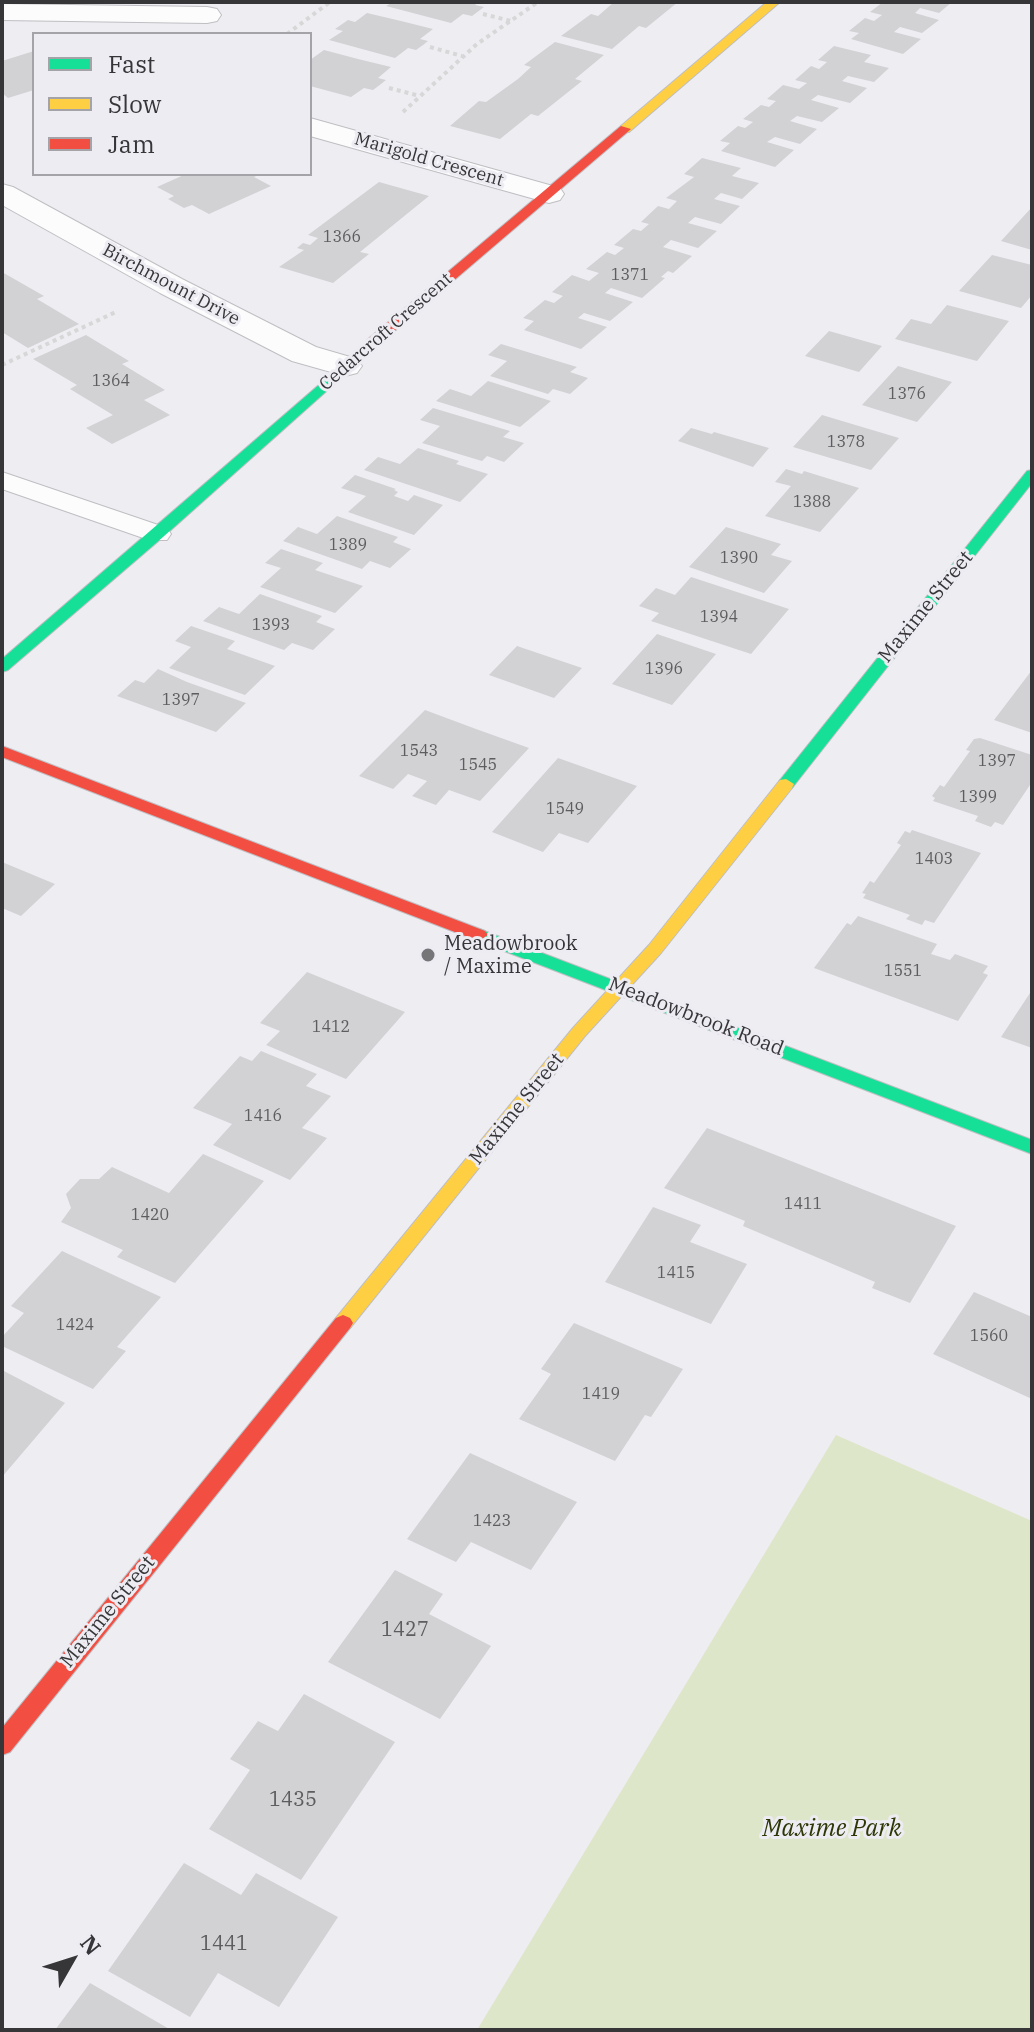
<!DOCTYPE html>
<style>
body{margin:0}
#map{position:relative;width:1034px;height:2032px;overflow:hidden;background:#eeedf2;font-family:"IBM Plex Serif",serif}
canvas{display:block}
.frame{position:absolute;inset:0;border:4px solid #363638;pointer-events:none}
.legend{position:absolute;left:32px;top:32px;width:280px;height:144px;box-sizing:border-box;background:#edecf3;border:2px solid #a4a3a8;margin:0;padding:10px 14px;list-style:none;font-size:24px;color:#363638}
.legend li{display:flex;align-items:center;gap:16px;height:40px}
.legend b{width:40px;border:2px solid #a4a3a8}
.north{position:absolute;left:32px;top:1920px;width:80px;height:80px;-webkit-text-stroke:6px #edecf3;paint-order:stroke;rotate:51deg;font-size:22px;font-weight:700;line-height:32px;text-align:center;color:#363638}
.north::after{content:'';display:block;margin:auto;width:28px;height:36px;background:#363638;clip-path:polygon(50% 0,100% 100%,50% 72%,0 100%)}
</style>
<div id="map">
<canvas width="1034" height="2032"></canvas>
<div class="frame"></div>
<ul class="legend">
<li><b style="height:10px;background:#16e098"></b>Fast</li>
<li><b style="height:10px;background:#ffcf43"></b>Slow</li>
<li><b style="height:10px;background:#f24e42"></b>Jam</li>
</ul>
<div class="north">N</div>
</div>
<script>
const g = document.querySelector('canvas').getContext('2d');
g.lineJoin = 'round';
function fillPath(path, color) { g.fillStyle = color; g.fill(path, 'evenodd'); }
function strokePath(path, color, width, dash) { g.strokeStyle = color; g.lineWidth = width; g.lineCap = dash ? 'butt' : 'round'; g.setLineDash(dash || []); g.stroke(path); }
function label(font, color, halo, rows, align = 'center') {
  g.font = font + ' "IBM Plex Serif",serif'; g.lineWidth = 6; g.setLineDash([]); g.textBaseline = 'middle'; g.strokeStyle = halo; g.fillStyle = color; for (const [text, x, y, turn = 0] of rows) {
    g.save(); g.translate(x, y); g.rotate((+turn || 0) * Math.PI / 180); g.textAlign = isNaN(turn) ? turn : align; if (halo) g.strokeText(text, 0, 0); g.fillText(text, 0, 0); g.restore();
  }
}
const green = new Path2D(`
 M836,1435l196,86v509h-555z`);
const building = new Path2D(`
 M393,2h86l-4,3 9,2 -12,9 -9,-2 -12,9 -65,-17z
 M614,2h64l-32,26 -7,-2 -27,23 -51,-13 30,-22 7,2z
 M883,2h69l-13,11 -19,-5 -5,5 24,7 -17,13 -22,-6 -6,5 27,7 -18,15 -52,-15 8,-6 -10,-2 16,-13 9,3 8,-6 -12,-3z
 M367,13l34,8 32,8 -13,10 8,2 -5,4 -7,5 -8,-2 -13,10 -66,-18 14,-9 -8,-2 13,-9 7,2z
 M555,42l49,13 -29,24 7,2 -44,35 -7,-2 -31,25 -50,-13 29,-25 7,1 32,-23 13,-12 -7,-2z
 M834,46l37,9 -7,7 25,6 -15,14 -26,-6 -6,5 25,7 -17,15 -32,-8 -7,5 28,8 -17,14 -25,-6 -7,5 27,8 -17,15 -25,-7 -8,5 27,8 -19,17 -54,-16 9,-8 -10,-2 18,-15 7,2 8,-6 -10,-3 18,-14 8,2 7,-6 -9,-2 16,-14 16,4 8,-6 -12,-3 16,-14 8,3 8,-7 -9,-2z
 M324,50l34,9 33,8 -13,11 8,2 -5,4 -8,6 -9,-2 -13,9 -41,-11v-26z
 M34,51v39l-26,8 -6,-5v-32z
 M702,158l39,10 -9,8 27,7 -17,16 -21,-6 -7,6 26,7 -19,18 -26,-7 -7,6 29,8 -19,17 -27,-8 -8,7 29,9 -19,17 -5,-2 -7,6 4,1 -23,20 -31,-10 -6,5 28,9 -23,19 -26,-8 -6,5 29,9 -26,22 -57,-19 10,-9 -11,-3 22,-18 9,3 9,-7 -11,-4 20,-17 17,6 10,-8 -13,-4 21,-17 8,3 9,-7 -10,-3 19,-16 8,2 8,-7 -8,-2 17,-16 11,3 8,-8 -11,-3 28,-21 -10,-3z
 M186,174h75l-7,3 17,9 -62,28 -17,-9 -8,3 -9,-5 -7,-4 6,-3 -17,-9z
 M379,182l50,14 -69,56 9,2 -36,29 -54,-16 25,-17 -7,-2 6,-5 7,2 8,-7 -10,-3z
 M1032,207v43l-31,-9z
 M992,255l40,10v30l-11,13 -62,-17z
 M2,272l42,24 -7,3 42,25 -51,24 -26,-16z
 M947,305l62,16 -32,40 -82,-22 16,-20 20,5z
 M829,331l53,15 -23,26 -54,-16z
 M86,335l43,26 -7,3 43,26 -21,10 26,15 -58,29 -26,-16 27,-13 -43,-26 7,-4 -44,-26z
 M501,344l76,23 -7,5 18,6 -18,16 -17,-5 -5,5 -58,-18 17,-15 -19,-6z
 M898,366l54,16 -35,40 -55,-17z
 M488,381l63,20 -31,26 -84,-26 14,-12 21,7z
 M433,408l77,23 -7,6 21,6 -20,19 -17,-6 -5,5 -60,-18 18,-17 -20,-6z
 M822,415l77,23 -28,32 -78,-23z
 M691,428l21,6 2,-2 55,16 -16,19 -75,-26z
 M418,448l41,13 -3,3 32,10 -28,28 -96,-32 14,-13 22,7z
 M786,469l16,5 2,-3 55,17 -39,44 -55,-16 26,-30 -16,-4z
 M355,475l41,14 -2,1 4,2 -4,4 14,5 6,-6 29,10 -29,30 -66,-23 18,-16 -25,-8z
 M337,516l61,21 -5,5 18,7 -21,19 -20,-7 -8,8 -79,-28 15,-14 19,7z
 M726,527l55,17 -10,11 21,6 -28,32 -75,-26z
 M281,549l42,14 -8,7 48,16 -28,27 -75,-26 21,-19 -16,-5z
 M691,577l98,32 -38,45 -100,-33 8,-8 -20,-7 17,-18 19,7z
 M260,594l62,22 -6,6 19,7 -22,21 -21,-7 -8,7 -81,-29 16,-14 20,7z
 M191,626l44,15 -8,8 48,17 -30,29 -76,-27 22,-21 -16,-6z
 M657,634l59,20 -44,51 -60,-21z
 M517,646l65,22 -28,30 -65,-23z
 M158,669l29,13 59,21 -30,29 -99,-36 18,-16 9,3z
 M1032,670v63l-38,-13z
 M425,710l51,19 53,19 -49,53 -31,-11 -13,15 -24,-9 15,-15 -19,-7 -15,15 -34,-13z
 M980,738l52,17v27l-29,43 -8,-3 -4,5 -16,-6 3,-5 -45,-15 2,-3 -3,-2 8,-11 4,2 26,-36 -4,-1 8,-11z
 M558,758l79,28 -49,57 -29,-10 -16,19 -51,-20z
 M912,830l69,23 -47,70 -9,-3 -3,5 -16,-6 4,-4 -47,-17 3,-4 -4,-1 8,-12 4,2 27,-38 -4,-2 8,-12 5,2z
 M2,862l53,22 -34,32 -19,-8z
 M858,916l79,28 -6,10 19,6 5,-6 33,12 -5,7 5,2 -30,46 -144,-53 33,-45 4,2z
 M307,972l98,40 -59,67 -80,-34 14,-14 -20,-8z
 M1032,990v58l-31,-11z
 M261,1051l56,23 -11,12 25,10 -29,32 25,10 -37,42 -77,-35 19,-21 -39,-16 47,-52 12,5z
 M707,1128l249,98 -46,77 -38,-15 3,-6 -132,-56 2,-5 -81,-33z
 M203,1154l61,27 -89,102 -58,-26 6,-7 -62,-28 10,-14 -5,-14 14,-15h19l13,-12 57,26z
 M653,1207l48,18 -11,17 57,22 -36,60 -106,-42z
 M62,1251l99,46 -44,50 9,4 -33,38 -91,-43v-9l22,-24 -13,-7z
 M974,1292l58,25v82l-99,-45z
 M574,1323l109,46 -32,48 -6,-2 -30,46 -96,-42 32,-45 -10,-5z
 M2,1370l63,33 -63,74z
 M470,1453l107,49 -46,68 -60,-28 -15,20 -49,-23z
 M395,1570l48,24 -14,20 62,32 -51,73 -112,-57z
 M304,1694l91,48 -94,138 -92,-51 41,-59 -20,-11 28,-38 20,10z
 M184,1863l57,32 15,-22 82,44 -59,90 -61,-34 -28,44 -82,-46z
 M90,1983l81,47h-116z`);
const path = new Path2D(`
 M483,14l28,7
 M287,34l43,-32
 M430,47l32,9
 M389,88l31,8
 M403,112l74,-68 61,-42
 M2,365l116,-54`);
const lane = new Path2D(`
 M2,472l165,56 4,6 -4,6h-18l-147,-51z`);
const street = new Path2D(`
 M2,4l205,3 10,2 4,6 -4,6 -10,2 -205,-3z
 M310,118l250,70 4,6 -4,6 -11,3 -239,-67z
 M2,184l11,3 169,92 134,68 41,12 5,7 -5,7 -12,3 -53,-15 -132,-68 -158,-88z`);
const fast = new Path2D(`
 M372,339l5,1v6l-214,191 -155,133 -6,2v-13z
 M1032,470v13l-240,305h-12l-2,-4 2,-4 247,-309z
 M479,929l553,211v14l-559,-215 -3,-4z`);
const slow = new Path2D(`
 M767,2h13l-151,130h-8v-6z
 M786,779l8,5 -2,4 -131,165 -76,83 -235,292 -7,3 -7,-3 -3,-5 3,-5 237,-290 76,-83 131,-165z`);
const jam = new Path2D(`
 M621,126l10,3 -254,217h-10v-6z
 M2,746l483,185 3,4 -9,6 -6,-2 -471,-182z
 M343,1315l7,3 3,5 -3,5 -340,424 -8,3v-27l334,-410z`);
const markers = [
 [428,955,8,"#767679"]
];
const numberNames = [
 ["1366",342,237],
 ["1371",630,275],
 ["1364",111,381],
 ["1376",907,394],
 ["1378",846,442],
 ["1388",812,502],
 ["1389",348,545],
 ["1390",739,558],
 ["1394",719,617],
 ["1393",271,625],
 ["1396",664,669],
 ["1397",181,700],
 ["1543",419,751],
 ["1397",997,761],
 ["1545",478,765],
 ["1399",978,797],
 ["1549",565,809],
 ["1403",934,859],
 ["1551",903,971],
 ["1412",331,1027],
 ["1416",263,1116],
 ["1411",803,1204],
 ["1420",150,1215],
 ["1415",676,1273],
 ["1424",75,1325],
 ["1560",989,1336],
 ["1419",601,1394],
 ["1423",492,1521]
];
const farStreetnames = [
 ["Marigold Crescent",429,160,16],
 ["Birchmount Drive",171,285,28],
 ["Cedarcroft Crescent",386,332,-41]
];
const streetNames = [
 ["Maxime Street",926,607,-51],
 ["Meadowbrook Road",696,1017,21],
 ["Maxime Street",517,1109,-51],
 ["Maxime Street",108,1612,-51]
];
const poiNames = [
 ["Meadowbrook",444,944],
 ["/ Maxime",444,967]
];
const nearNumbernames = [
 ["1427",405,1630],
 ["1435",293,1800],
 ["1441",224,1944]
];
const nearParknames = [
 ["Maxime Park",832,1829]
];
fillPath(green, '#dee6ca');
fillPath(building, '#d2d2d5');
strokePath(lane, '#bfbec2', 2);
strokePath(street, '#bfbec2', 2);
strokePath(fast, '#bfbec2', 2);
strokePath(slow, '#bfbec2', 2);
strokePath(jam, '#bfbec2', 2);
strokePath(path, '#d7d7d8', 4, [4, 4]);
fillPath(lane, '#fcfcfd');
fillPath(street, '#fcfcfd');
fillPath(fast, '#16e098');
fillPath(slow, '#ffcf43');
fillPath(jam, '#f24e42');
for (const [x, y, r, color] of markers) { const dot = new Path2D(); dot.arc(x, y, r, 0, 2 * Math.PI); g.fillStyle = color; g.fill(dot); strokePath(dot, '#edecf3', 3); }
label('16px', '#5d5d5f', null, numberNames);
label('18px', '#363638', '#edecf3', farStreetnames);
label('20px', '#363638', '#edecf3', streetNames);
label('20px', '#363638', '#edecf3', poiNames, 'left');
label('20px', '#5d5d5f', null, nearNumbernames);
label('italic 24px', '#2d3706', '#edecf3', nearParknames);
</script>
